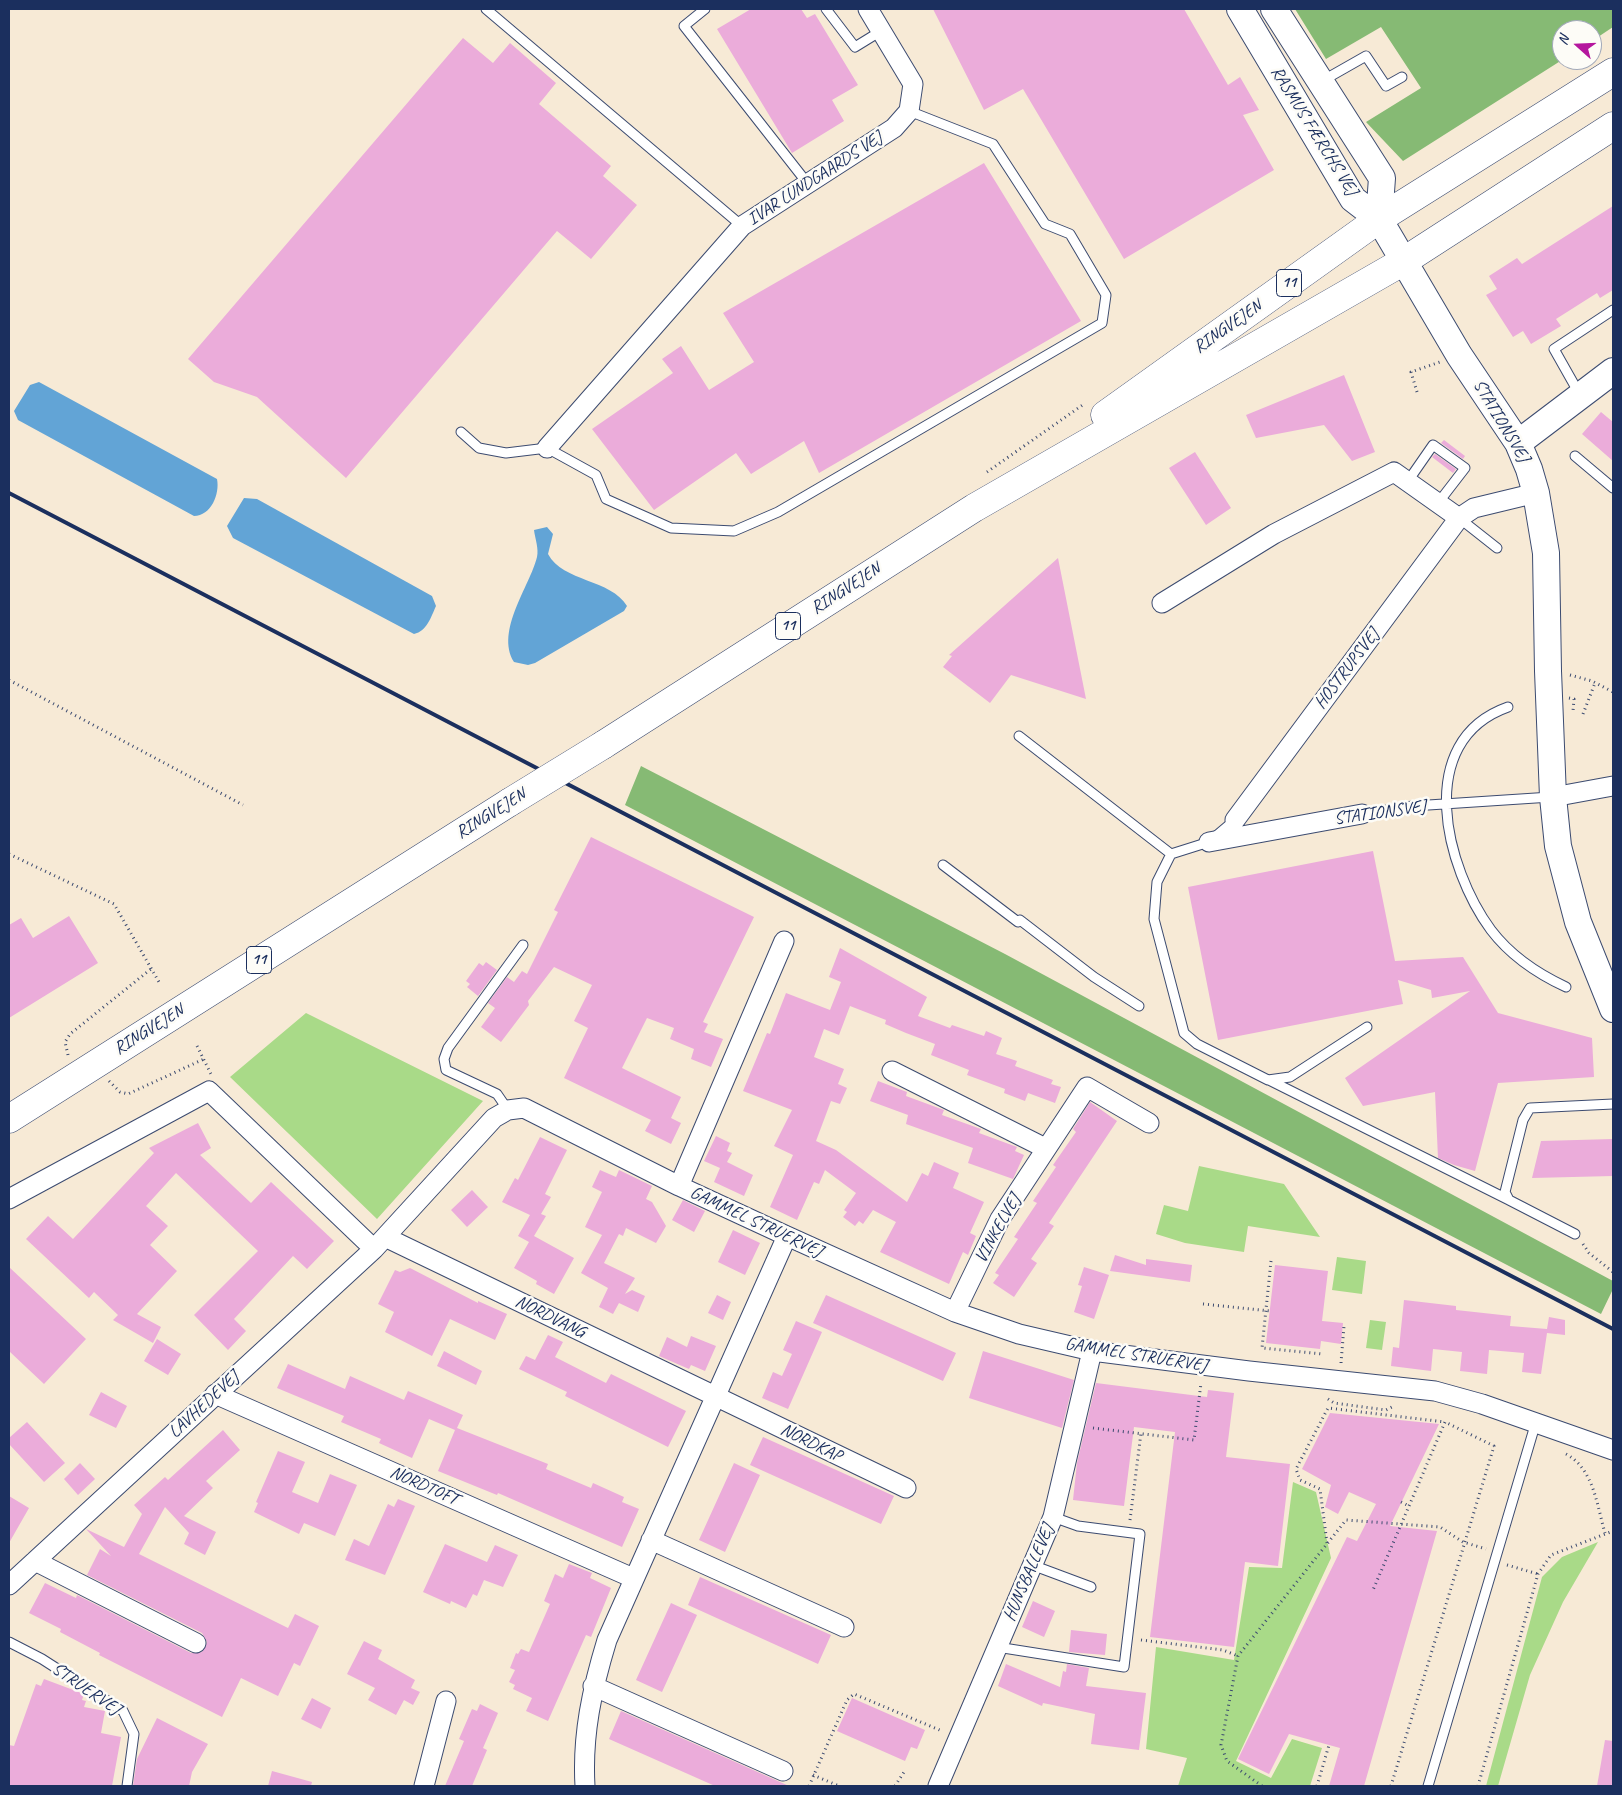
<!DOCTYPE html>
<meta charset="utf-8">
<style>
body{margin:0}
#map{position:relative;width:1622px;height:1795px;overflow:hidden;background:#f7ead6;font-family:Caveat,sans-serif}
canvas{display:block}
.frame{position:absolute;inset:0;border:10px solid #1b2f5e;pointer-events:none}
.north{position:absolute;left:1552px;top:20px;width:50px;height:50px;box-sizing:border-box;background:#fdfcf7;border:1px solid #a3aaba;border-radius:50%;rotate:290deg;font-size:14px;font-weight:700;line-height:20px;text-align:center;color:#1b2f5e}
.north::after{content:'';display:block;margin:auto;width:18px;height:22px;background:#b5179e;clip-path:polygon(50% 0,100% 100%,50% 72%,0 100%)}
</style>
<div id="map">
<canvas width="1622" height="1795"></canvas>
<div class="frame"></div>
<div class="north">N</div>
</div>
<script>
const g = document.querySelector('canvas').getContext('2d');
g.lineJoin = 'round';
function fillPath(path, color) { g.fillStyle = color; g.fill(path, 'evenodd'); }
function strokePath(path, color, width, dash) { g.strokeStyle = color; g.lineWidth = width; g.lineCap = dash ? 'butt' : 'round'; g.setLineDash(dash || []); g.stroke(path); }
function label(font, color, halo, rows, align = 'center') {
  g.font = font + ' Caveat,sans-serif'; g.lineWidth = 5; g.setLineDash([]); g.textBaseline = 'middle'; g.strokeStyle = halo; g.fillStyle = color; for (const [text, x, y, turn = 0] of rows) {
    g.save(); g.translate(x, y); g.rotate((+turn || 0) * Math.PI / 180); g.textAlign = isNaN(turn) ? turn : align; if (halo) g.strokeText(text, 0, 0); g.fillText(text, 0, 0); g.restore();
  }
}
const green = new Path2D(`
 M306,1013l177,88 -106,118 -147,-142z
 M1199,1166l85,18 36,53 -72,-11 -4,26 -59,-9 -29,-9 8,-29 24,6z
 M1337,1257l29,4 -4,33 -30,-4z
 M1370,1320l16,2 -4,28 -16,-2z
 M1293,1482l23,10 15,66 -95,203 35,17 21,-39 30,9 -12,38h-132l9,-28 -41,-9 10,-102 78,13 15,-93 33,1z
 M1598,1542l-35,60 -33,73 -32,111h-12l56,-209 20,-20z`);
const forest = new Path2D(`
 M1295,9h318v18l-21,14v-11h-30v30l-159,101 -37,-39 55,-34 -40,-61 -55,32z
 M641,766l364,188 608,327v8l-12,25 -976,-509z`);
const water = new Path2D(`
 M39,382l178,97c3,15 -6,37 -23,37l-176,-96 -4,-9 16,-26z
 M244,498l13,1 175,97 4,10c-5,11 -9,25 -22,28l-181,-96 -6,-12z
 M547,527l6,7 -5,20c15,28 63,25 79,52l-3,5 -89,52 -7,2 -14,-3c-19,-31 16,-76 23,-105 2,-8 -2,-19 -3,-27z`);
const building = new Path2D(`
 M751,9h50l6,9 8,-4 43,71 -26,15 12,21 -52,32 -75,-124z
 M933,9h251l44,76 12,-8 19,33 -16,5 31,55 -150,89 -101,-170 -39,21z
 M463,38l30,25 17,-20 46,40 -17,21 72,62 -8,10 34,29 -46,54 -34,-28 -211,247 -89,-81 -43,-15 -26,-23z
 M984,163l97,158 -262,152 -15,-32 -53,33 -15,-21 -82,57 -62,-81 81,-56 -11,-14 19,-13 28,44 45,-28 -31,-49z
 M1613,206v84l-13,8 -3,-5 -41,26 5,7 -30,18 -8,-13 -10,6 -27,-42 11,-6 -8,-13 28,-18 5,6z
 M1344,375l31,77 -23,9 -28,-36 -68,13 -10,-23z
 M1601,412l12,10v39l-31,-27z
 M1444,440l21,16 -2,3 -22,-16z
 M1195,452l36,56 -25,17 -37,-57z
 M1435,454l21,15 -3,4 -21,-16z
 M1058,558l28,141 -75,-24 -21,28 -47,-36 9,-11 -3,-1z
 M591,837l163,80 -51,105 5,2 -4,8 19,7 -12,28 -20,-8 3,-10 -24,-10 4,-11 -27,-10 -25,50 59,29 -10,21 10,5 -10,21 -26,-13 6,-11 -87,-42 24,-50 -14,-7 18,-36 -38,-18 -26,34 1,4 -28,37 -20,-15 14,-19 -7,-5 19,-26 7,5 8,-11 5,3 31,-62 -4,-2z
 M1373,851l22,110 68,-4 35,56 94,25 2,39 -96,6 -23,88 -21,-6 -16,-7 -3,-66 -72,14 -18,-28 125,-87 -38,7 -1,-8 -33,-10 5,24 -185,36 -30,-153z
 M69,916l29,47 -89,55v-93l12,-7 12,20z
 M840,948l87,49 -9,19 32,12 2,-3 32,11 2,-5 16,7 -6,16 21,7 -2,5 38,14 -2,4 10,3 -6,16 -27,-10 -3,8 -21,-8 1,-4 -38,-14 2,-5 -38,-15 4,-11 -29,-11 -21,-9 1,-4 -36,-14 -11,29 -15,-6 -10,28 30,12 -6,15 9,4 -7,16 -9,-3 -15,40 20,9 71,52 15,-29 6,3 6,-14 25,11 -6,15 31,14 -14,31 6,3 -8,19 -5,-3 -14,32 -69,-32 16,-30 -23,-12 -10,14 -4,-3 -4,5 -12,-9 4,-5 -3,-2 12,-17 -31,-23 -6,14 -5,-2 -17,38 -27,-13 23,-52 -19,-9 18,-36 -49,-19 24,-58 3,1 16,-41 44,17 11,-28 -12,-5z
 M486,962l11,8 -19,26 -11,-9 3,-3 -4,-3 13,-18 4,3z
 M878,1081l29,11 -1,4 38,14 -2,5 39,14 -2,4 38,14 -2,4 9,4 -11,24 -45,-16 5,-15 -67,-24 2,-9 -38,-14z
 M1090,1102l27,19 -68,102 5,3 -23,33 6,4 -23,34 -21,-14 6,-8 -4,-2 23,-34 -4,-2 23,-34 -4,-2 23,-34 -3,-2 23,-33 -3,-3z
 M198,1123l13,25 -11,7 51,48 20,-21 63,59 -27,28 -14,-13 -59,63 12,12 -18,19 -34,-35 64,-64 -82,-78 -30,33 22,20 -18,19 27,26 -40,43 24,13 -8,16 -40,-23 5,-5 -24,-23 -5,6 -63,-59 22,-23 25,23 81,-86 -5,-5z
 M716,1136l14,7 -3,8 5,2 -5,9 26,13 -9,21 -30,-14 6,-14 -16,-7z
 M540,1137l27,13 -22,44 6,3 -10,17 5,2 -12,20 40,22 -20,36 -18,-10 1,-3 -23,-13 15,-26 -11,-6 12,-21 -28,-13 13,-24 3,2z
 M1613,1139v37l-81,2 9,-37z
 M600,1170l16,7 3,-7 33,16 -6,13 6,3 14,24 -10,17 -30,-15 -3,8 -4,-2 -15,29 31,15 -10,16 7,-4 13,6 -7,16 -19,-9 -6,11 -14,-7 9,-19 -27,-15 21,-38 -17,-8 17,-35 -10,-5z
 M472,1190l16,17 -21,20 -16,-17z
 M683,1200l22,11 -11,21 -22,-12z
 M733,1230l27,13 -15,32 -27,-13z
 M1115,1255l31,10v-6l46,6 -2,17 -80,-11z
 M1275,1265l53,6 -6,50 21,2 -2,21 -20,-3 -1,8 -54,-6z
 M9,1267l77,72 -42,45 -35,-33z
 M1084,1267l25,8 -15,44 -20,-7 8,-26 -4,-1z
 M410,1268l68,35v-2l29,13 -12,26 -45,-21 -18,37 -47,-24 9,-20 -16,-8 17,-34 5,2z
 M717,1295l14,7 -8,18 -15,-7z
 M826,1295l130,58 -13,28 -130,-58z
 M1404,1300l52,6v4l55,6 -1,10 37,3 2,-12 16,3v15l-18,-2 -6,41 -19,-2 2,-19 -35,-3 -2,24 -27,-3 2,-19 -29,-3 -2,22 -40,-5 2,-19 6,1z
 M796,1321l26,11 -34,77 -26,-11 11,-26 9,4 10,-22 -9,-4z
 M548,1335l15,7 -8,15 51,26 5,-9 75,37 -18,36 -103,-51 2,-4 -48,-23 7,-13 9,4z
 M691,1336l25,10 -11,25 -14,-6 -2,4 -30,-13 8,-19 20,10z
 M157,1339l24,15 -13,21 -24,-14z
 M444,1351l38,20 -6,14 -39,-19z
 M983,1351l91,29 -12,48 -93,-30z
 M288,1364l57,25 5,-13 54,24 4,-9 55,24 -6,13 91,36 -2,5 45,19 2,-5 31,14 -2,5 17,7 -17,38 -124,-54 -1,2 -59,-24 17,-41 -26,-11 -17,39 -33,-15 2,-4 -40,-17 3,-6 -67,-28z
 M1096,1383l111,14 1,-7 26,3 -8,64 64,7 -12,102 -33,-4 -11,85 -84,-10 25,-205 -41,-5 -10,79 -51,-6 4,-37z
 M101,1392l26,14 -11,22 -27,-13z
 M1330,1413l109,11 -49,102 47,5 -73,255h-35l11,-38 -51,-14 -20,40 -31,-15 109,-222 10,4 19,-37 -27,-12 -11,22 -13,-7 6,-22 -29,-16z
 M27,1422l38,41 -21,19 -35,-38v-6z
 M223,1430l17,20 -34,31 7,7 -29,28 32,16 -11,23 -21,-11 5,-11 -24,-26 -26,47 149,74 7,-14 24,12 -19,40 -6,-3 -16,33 -37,-18 -19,39 -123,-62 1,-2 -40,-21 1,-3 -32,-16 16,-30 31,15 1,-3 114,58 11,-1 5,-10 -5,-9 -115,-58 13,-26 11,7 -25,-27 38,18 18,-33 -8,-9 31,-28 3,3z
 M763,1437l131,59 -13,28 -131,-59z
 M278,1451l27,11 -13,30 26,11 12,-29 27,11 -22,51 -31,-13 -5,11 -45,-22 4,-9 -2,-1z
 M80,1463l15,16 -17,16 -14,-16z
 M734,1463l26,12 -35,77 -26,-12z
 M9,1496l20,12 -20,35z
 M398,1499l17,7 -30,69 -40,-15 9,-21 15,7 19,-42 6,3z
 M445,1544l42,18 8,-17 23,10 -15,32 -19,-7 -7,16 -4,-2 -7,14 -15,-7 -1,3 -27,-12z
 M569,1564l23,9 -2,5 21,10 -20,49 -5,-2 -38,86 -22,-10 6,-13 -19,-9 2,-4 -6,-3 6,-12 -5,-2 6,-15 2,1 3,-5 8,3 21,-48 -6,-3 11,-27 8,4z
 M700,1577l131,58 -13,29 -130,-59z
 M1033,1601l22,10 -11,26 -22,-10z
 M671,1603l26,12 -35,77 -26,-12z
 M1071,1630l36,4 -2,21 -36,-3z
 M364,1641l18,9 -4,9 37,21 -4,8 9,4 -7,13 -9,-5 -8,15 -28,-15 7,-12 -28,-14z
 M1006,1664l54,23 3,-16 3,1 1,-8 22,4 -3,18 60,7 -7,57 -48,-6 4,-30 -52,-11 -1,3 -44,-20z
 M44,1679l40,15 -2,6 4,1 -2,6 21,4 -4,22 20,4 -9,49h-103v-41l5,1 22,-62 5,2z
 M312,1698l19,10 -10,21 -20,-10z
 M852,1698l73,32 -8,19 -6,-2 -6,14 -68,-30z
 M480,1704l18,9 -15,35 4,2 -15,36h-27l19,-45 -5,-2 13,-30 5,2z
 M621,1711l83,37 85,38h-74l-106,-47z
 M157,1718l51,26 -16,28 -3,14h-56l4,-27z
 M1605,1740l8,1v45h-16z
 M272,1771l40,11 -1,4h-43z`);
const path = new Path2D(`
 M1417,392l-6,-20 29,-10
 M987,472l97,-68
 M1570,675l22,6 21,11
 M9,680l234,125
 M1569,698l5,1 -1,12
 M1583,714l12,-31
 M9,854l105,50 45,78
 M197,1046l14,28
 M68,1055l-3,-13 5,-8 81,-65
 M109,1081l11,11 8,2 76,-35
 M1583,1244l6,9 24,19
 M1271,1261l-9,87 60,6
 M1203,1304l67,7
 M1341,1363l3,-37
 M1328,1399l6,4 52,7 8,-4
 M1093,1428l101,12 7,-57
 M1566,1454c28,15 31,52 39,79
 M1401,1502l8,4
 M1130,1520l11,-87
 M1327,1543l-7,-54 -20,-9 -4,-11 32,-61 117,14 -72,168
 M1507,1565l31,9
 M1141,1640l82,10 15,6
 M813,1775l26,11
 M809,1786l38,-86 7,-6 88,37
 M895,1786l9,-14
 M1262,1786l-35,-25 -6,-16 17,-89 108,-136 94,7 23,15 23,7
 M1317,1786l12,-41
 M1391,1786l103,-340 -49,-24
 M1478,1786l60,-212 13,-19 62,-24`);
const lane = new Path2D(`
 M486,9l256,217
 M705,9l-21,17 124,158
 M826,9l29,38 26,-16
 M1322,81l44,-25 20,30 16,-9
 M1580,395l-26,-46 59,-39
 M461,432l18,16 27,5 41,-5 49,27 10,24 65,29 63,3 44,-19 324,-189 4,-28 -36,-61 -25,-10 -52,-80 -84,-33
 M1575,456l38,32
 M1408,481l25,-36 32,23 -27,35
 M1459,518l38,30
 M1508,707c-96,34 -62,162 -17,223 19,25 47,44 75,57
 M1019,736l152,118 38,-12 26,-22
 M1362,814l51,-8 138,-9
 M1171,854l-14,28 -3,37 30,114 13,11 71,36 22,-3 77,-50
 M943,865l75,57
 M1020,920l74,57 45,29
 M1269,1080l240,120
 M508,1110l-11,-16 -51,-24 -2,-11 4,-11 75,-103
 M1575,1234l-66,-34 -4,-8 18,-72 7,-12 83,-4
 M1032,1565l59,22
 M9,1642l33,17 81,52 11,23 -7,52
 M997,1647l127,20 16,-133 -62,-8 -25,-9
 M1428,1786l108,-364`);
const street = new Path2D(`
 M547,448l195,-222 152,-98 15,-17 4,-27 -45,-75
 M1162,603l112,-69 120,-62 65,46
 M1553,797l60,-11
 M1235,820l224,-302 15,-10 62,-15
 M1209,842l153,-28
 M892,1071l153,77
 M679,1186l105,-245
 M9,1199l200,-108 165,158
 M385,1237l521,251
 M955,1312l45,-93 87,-132 62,36
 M215,1394l418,184
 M651,1540l193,87
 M35,1561l161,82
 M9,1585l365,-336 120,-131 14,-8 16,-2 155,78 108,50 168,76 64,22 73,17 157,20 186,20 47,13 131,46
 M593,1686l190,85
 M424,1786l22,-85
 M585,1786c-3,-51 7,-97 22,-146l180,-404
 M938,1786l115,-269 39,-166`);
const secondary = new Path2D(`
 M1240,9l113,190 26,20 80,136 59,88 11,26 7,24 10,60 2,118 5,126 5,49 20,76 35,87
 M1274,9l108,169 -3,41
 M1518,443l95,-72`);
const primary = new Path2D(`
 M1105,415l274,-196 234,-147
 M603,745l371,-237 430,-247 209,-135
 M9,1119l501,-317`);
const rail = new Path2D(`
 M9,493l1604,836`);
const primaryBridge = new Path2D(`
 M510,802l93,-57`);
const shields = [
 [1289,283,25],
 [788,626,25],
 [259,960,25]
];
const shieldNames = [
 ["11",1289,283],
 ["11",788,626],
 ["11",259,960]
];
const streetNames = [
 ["RASMUS FÆRCHS VEJ",1314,131,58],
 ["IVAR LUNDGAARDS VEJ",815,179,-33],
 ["RINGVEJEN",1228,327,-35],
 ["STATIONSVEJ",1501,421,59],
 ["RINGVEJEN",846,589,-33],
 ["HOSTRUPSVEJ",1347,669,-53],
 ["STATIONSVEJ",1380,813,-8],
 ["RINGVEJEN",491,814,-32],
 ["RINGVEJEN",149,1030,-32],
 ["GAMMEL STRUERVEJ",756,1222,25],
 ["VINKELVEJ",998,1229,-61],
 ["NORDVANG",550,1317,26],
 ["GAMMEL STRUERVEJ",1136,1355,9],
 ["LAVHEDEVEJ",204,1405,-43],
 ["NORDKAP",811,1443,26],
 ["NORDTOFT",424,1486,24],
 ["HUNSBALLEVEJ",1029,1573,-67],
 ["STRUERVEJ",86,1689,34]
];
fillPath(green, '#a9da88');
fillPath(forest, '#86ba74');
fillPath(water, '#62a4d6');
fillPath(building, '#ebacda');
strokePath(lane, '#3c4b70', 11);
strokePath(street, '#3c4b70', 21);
strokePath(secondary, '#3c4b70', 28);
strokePath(primary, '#3c4b70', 29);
strokePath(path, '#3c4b70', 3, [1, 4]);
strokePath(lane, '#fff', 9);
strokePath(street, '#fff', 19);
strokePath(secondary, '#fff', 26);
strokePath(primary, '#fff', 28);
strokePath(rail, '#1b2f5e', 4);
strokePath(primaryBridge, '#3c4b70', 29, []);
strokePath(primaryBridge, '#fff', 28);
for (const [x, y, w] of shields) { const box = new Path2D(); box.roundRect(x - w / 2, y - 13.5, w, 27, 4); g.fillStyle = '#fdfcf7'; g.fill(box); strokePath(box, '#1b2f5e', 1); }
label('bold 16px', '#1b2f5e', null, shieldNames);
label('18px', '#1b2f5e', '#fdfcf7', streetNames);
</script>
